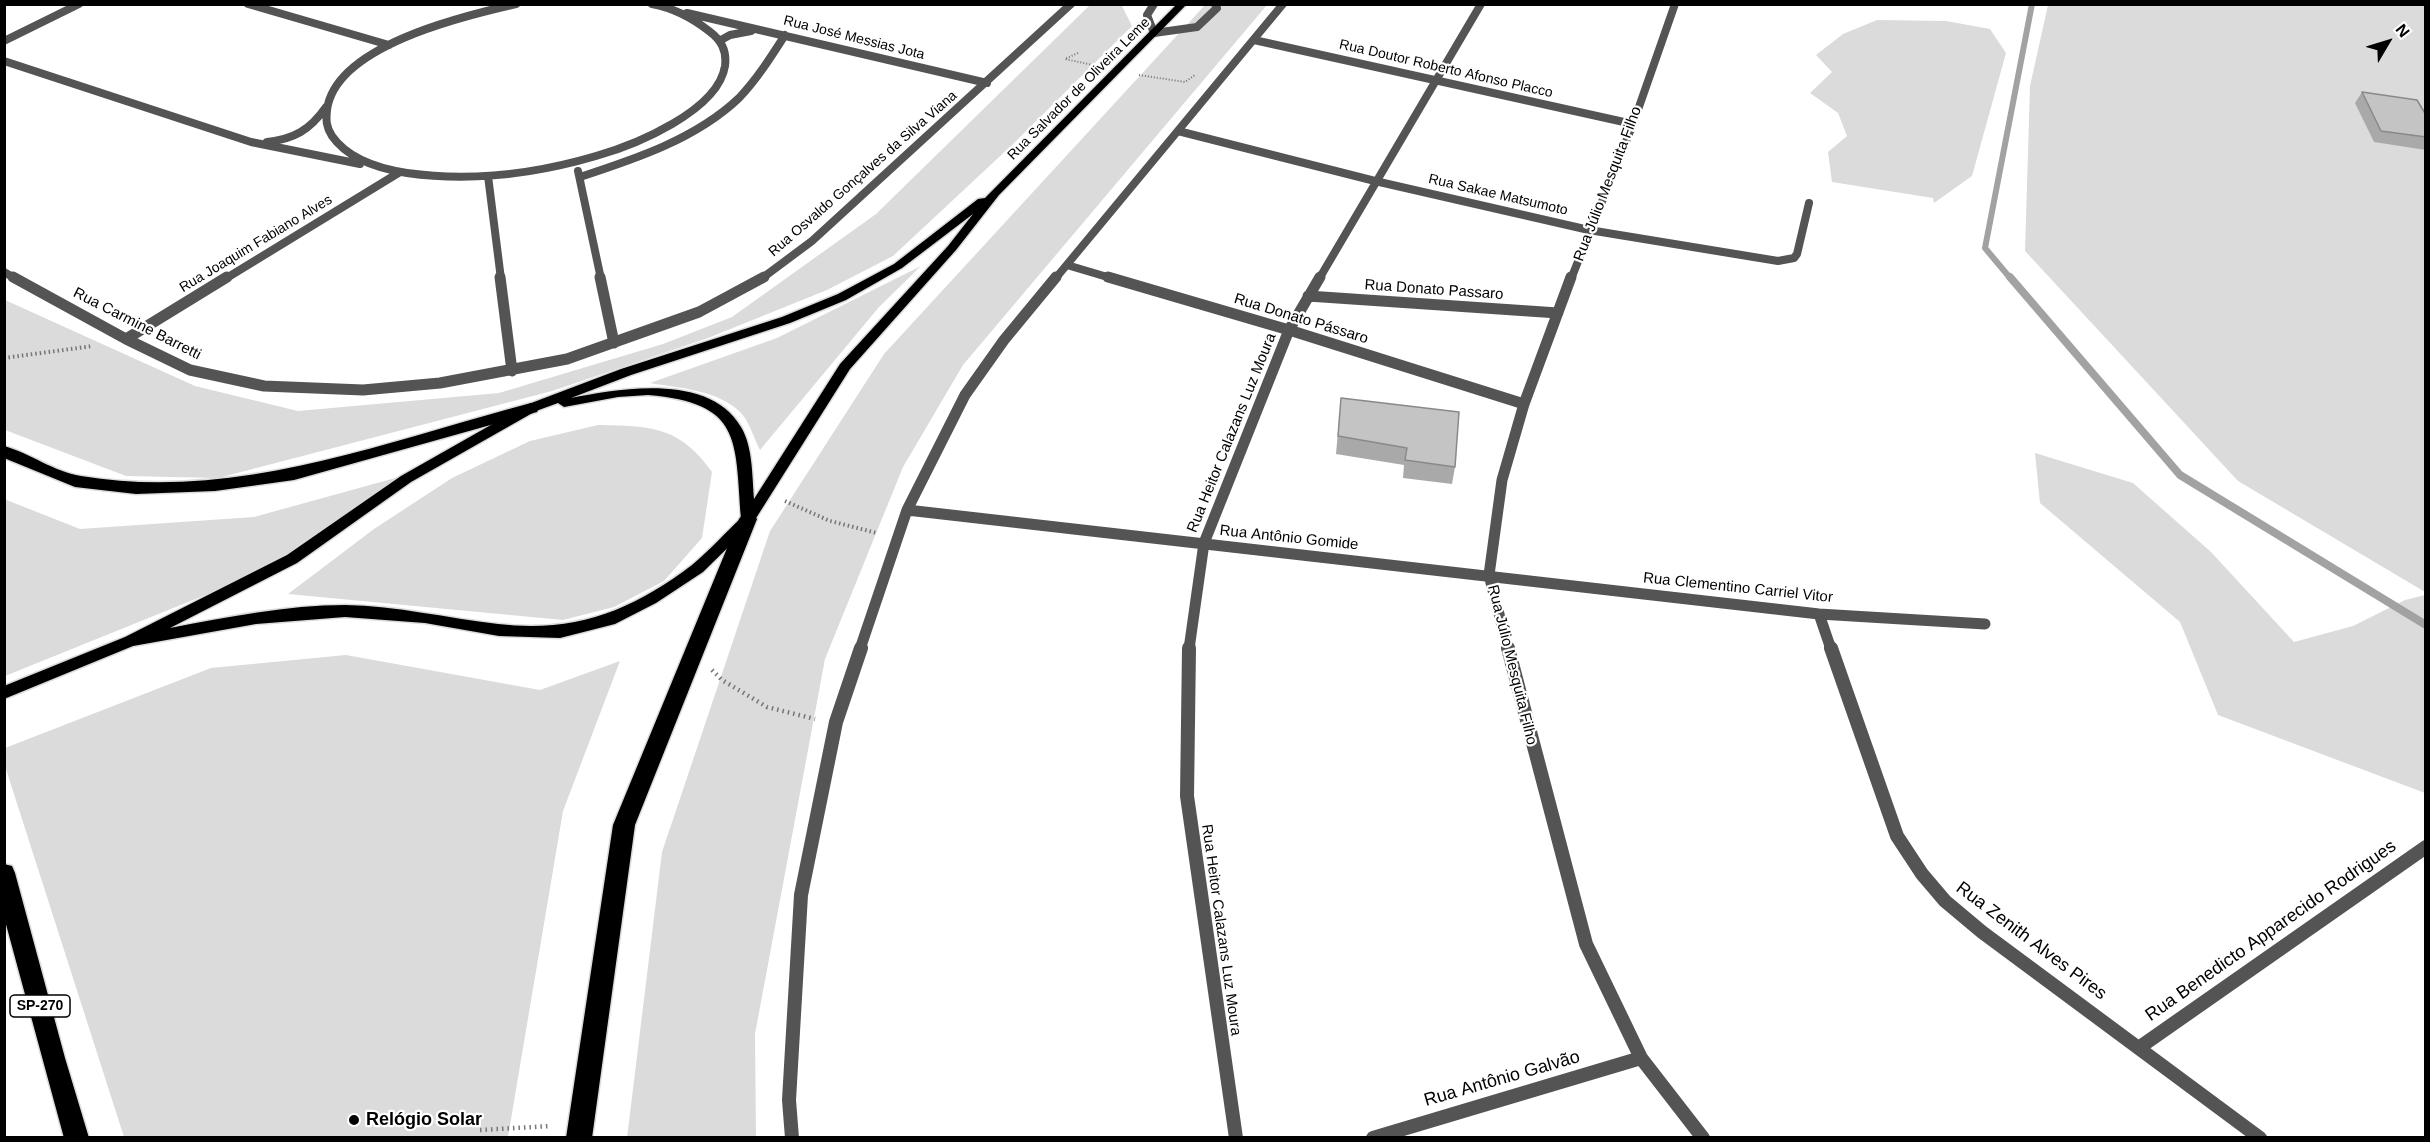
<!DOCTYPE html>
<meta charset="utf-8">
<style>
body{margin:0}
#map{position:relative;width:2430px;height:1142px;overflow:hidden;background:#fff;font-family:Helvetica,sans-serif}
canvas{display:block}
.frame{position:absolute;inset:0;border:6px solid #000;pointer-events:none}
.north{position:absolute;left:2358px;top:12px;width:60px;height:60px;-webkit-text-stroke:4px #fff;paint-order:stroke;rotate:52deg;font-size:16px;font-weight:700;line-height:24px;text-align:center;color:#000}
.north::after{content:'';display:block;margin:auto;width:21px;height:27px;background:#000;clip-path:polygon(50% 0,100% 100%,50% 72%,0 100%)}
</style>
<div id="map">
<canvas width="2430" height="1142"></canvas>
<div class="frame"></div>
<div class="north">N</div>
</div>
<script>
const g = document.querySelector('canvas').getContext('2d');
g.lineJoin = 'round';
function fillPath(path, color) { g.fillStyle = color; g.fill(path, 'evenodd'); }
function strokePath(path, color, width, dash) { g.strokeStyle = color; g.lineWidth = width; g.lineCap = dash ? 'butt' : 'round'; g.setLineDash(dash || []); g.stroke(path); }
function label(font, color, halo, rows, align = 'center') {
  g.font = font + ' Helvetica,sans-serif'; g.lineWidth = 4.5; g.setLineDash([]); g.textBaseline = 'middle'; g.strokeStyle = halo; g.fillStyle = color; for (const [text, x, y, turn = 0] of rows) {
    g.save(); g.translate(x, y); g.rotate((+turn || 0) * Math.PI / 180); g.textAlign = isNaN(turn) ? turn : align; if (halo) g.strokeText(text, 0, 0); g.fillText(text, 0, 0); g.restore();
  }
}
const green = new Path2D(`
 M1090,5h34l-2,1 10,20 -120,119 -119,111 -66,34 -119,48 -156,53 -334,87 -92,-2 -121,-46v-130l190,86 103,25 201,-18 164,-49 69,-27 144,-103z
 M1205,5h62l-304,360 -60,102 -78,192 -70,375 1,103 -129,1 35,-286 108,-321 114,-177z
 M2048,5h377v587l-187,-111 -213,-230 5,-165z
 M1877,20l69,1 44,8 16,24 -34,123 -38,27 -1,-5 -101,-16 -4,-30 19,-16 -9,-23 -28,-20 22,-21 -16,-17 27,-21z
 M921,266l-42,41 -119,143c-6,-11 -11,-30 -20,-38 -22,-22 -61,-24 -90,-29l127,-45z
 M598,425c52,1 82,1 114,47l-10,66 -38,43 -50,26 -51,13 -275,-26 86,-65 78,-51 78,-37z
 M2035,453l98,30 78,69 83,90 59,-16 52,-26 20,-5v198l-207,-78 -38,-93 -140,-119z
 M406,475l-146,98 -255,103 -1,-177 76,30 174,-12z
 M346,655l194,35 80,-29 -57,150 -55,326h-384l-119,-371v-18l206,-80z`);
const streamFar1 = new Path2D(`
 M2011,279l-26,-31 47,-244`);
const stream = new Path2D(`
 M2010,277l170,198 246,150`);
const pathFar2 = new Path2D(`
 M1078,53l-13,6 28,6
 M1139,75l46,7 10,-7`);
const pathFar1 = new Path2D(`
 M4,358l89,-12
 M785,501l45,20 47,12`);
const path = new Path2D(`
 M712,670l10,10 45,27 48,12
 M480,1130l71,-4`);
const service = new Path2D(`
 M1154,4l-7,11 7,18 43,-6 20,-19 -2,-4`);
const minorFar2 = new Path2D(`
 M248,4l141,41
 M516,4c-53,12 -181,42 -189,106 -1,10 -1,17 5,26 16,23 49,33 75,37 64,9 128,1 189,-17 39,-11 122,-45 129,-90 2,-16 -4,-26 -16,-35 -18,-14 -35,-23 -57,-27
 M687,13l300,70
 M721,40l9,-5 21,-4
 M1254,40l379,84
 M4,41l75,-37
 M4,61l247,81 109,22
 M1178,131l197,50 214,49 189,31 16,-3 3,-4 12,-51
 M267,142c27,-3 43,-12 59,-35
 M578,171l23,108
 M488,176l13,103
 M580,177c55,-18 116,-38 159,-79 18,-19 32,-41 46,-63
 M1067,265l47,14
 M4,272l12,7
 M225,279l175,-107
 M761,279l51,-38 259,-237
 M1055,279l228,-275
 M1319,279l162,-275
 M1571,279l62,-155 42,-120`);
const minorFar1 = new Path2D(`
 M13,277l113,62 64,31 74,16 99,4 77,-7 127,-24 132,-47 65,-35
 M500,277l12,94
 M600,277l14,66
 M1108,277l181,53 235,74
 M1308,296l250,17
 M126,339l101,-62
 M907,510l912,104 166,10
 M1819,614l12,35
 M860,649l47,-139 58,-115 39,-55 52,-63
 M1189,649l15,-106 85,-213 31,-53
 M1508,649l-19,-74 13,-95 22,-76 47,-127`);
const minor = new Path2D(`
 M1189,648l-2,148 49,342
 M1508,648l78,296 55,114 62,80
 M1831,648l66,188 25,38 23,27 37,31 278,206
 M2140,1047l286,-200
 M792,1138l-3,-38 12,-205 35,-173 25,-74
 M1373,1138l268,-80`);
const primary = new Path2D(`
 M1177,4h10l-188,191 -43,55 -106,119 -97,154 -50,49 -47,31 -41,21 -55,14 -61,-2 -74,-13 -80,-6 -89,7 -123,22 -129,53v-13l121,-49 162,-82 114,-79 125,-71 95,-36 161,-52 56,-23 56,-30 84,-65 7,-1zM973,214l-25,32 -108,118 -86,135c-2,-23 -1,-52 -13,-72 -31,-54 -121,-39 -170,-29l60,-23 159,-52 56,-23 56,-32zM648,395c94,8 87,44 93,123 -16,15 -32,33 -49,47 -61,46 -116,68 -194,59 -51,-6 -101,-18 -153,-19 -58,0 -117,12 -175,23l127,-65 114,-81 125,-71 22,-8 6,4 54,-10z`);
const motorway = new Path2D(`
 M531,403l6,1 2,4 -2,4 -243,68 -79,11 -79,3 -61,-7 -71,-29v-12c26,7 50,26 77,30 154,26 303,-34 450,-73z
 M748,513l6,2 3,4 -122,306 -43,313h-26l47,-313 126,-306 3,-4z
 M4,864l8,2 3,7 50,185 24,80h-25l-60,-221z`);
const wall = new Path2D(`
 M2362,92l64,23v35l-52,-8 -19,-39z
 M1341,398l114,69 -3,17 -49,-6 1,-13 -68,-11z`);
const building = new Path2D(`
 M2362,92l55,8 9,15v22l-45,-6z
 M1341,398l118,14 -4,55 -50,-7 2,-12 -69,-12z`);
const markers = [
 [354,1120,6,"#000"]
];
const farStreetnames = [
 ["Rua José Messias Jota",854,38,14],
 ["Rua Doutor Roberto Afonso Placco",1446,69,13],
 ["Rua Salvador de Oliveira Leme",1079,89,-45],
 ["Rua Osvaldo Gonçalves da Silva Viana",863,174,-41],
 ["Rua Sakae Matsumoto",1498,195,13],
 ["Rua Joaquim Fabiano Alves",256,244,-31]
];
const shields = [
 [40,1006,60]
];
const shieldNames = [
 ["SP-270",40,1006]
];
const streetNames = [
 ["Rua Júlio Mesquita Filho",1608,184,-69],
 ["Rua Donato Passaro",1434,290,4],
 ["Rua Donato Pássaro",1301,319,17],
 ["Rua Carmine Barretti",137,324,27],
 ["Rua Heitor Calazans Luz Moura",1232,433,-68],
 ["Rua Antônio Gomide",1289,538,6],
 ["Rua Clementino Carriel Vitor",1738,588,6],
 ["Rua Júlio Mesquita Filho",1512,665,76],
 ["Rua Heitor Calazans Luz Moura",1221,930,82]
];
const nearStreetnames = [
 ["Rua Benedicto Apparecido Rodrigues",2271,931,-35],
 ["Rua Zenith Alves Pires",2031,941,37],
 ["Rua Antônio Galvão",1502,1079,-16]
];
const nearPoinames = [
 ["Relógio Solar",366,1120]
];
fillPath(green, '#dbdbdb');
strokePath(streamFar1, '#a2a2a2', 6);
strokePath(stream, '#a2a2a2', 8);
strokePath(primary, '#dbdbdb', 3);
strokePath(motorway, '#dbdbdb', 3);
strokePath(pathFar2, '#767676', 2, [1, 2]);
strokePath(pathFar1, '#767676', 4, [1.5, 3]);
strokePath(path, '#767676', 4.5, [1.5, 4]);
strokePath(service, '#545454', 8);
strokePath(minorFar2, '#545454', 8);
strokePath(minorFar1, '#545454', 11);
strokePath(minor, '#545454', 14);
fillPath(primary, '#000');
fillPath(motorway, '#000');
fillPath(wall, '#a9a9a9');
fillPath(building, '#c4c4c4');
strokePath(building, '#898989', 1.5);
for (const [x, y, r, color] of markers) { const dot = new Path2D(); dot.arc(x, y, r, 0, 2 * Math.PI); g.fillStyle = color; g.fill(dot); strokePath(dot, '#fff', 2); }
label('14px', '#000', '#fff', farStreetnames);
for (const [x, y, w] of shields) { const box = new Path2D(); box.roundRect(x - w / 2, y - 11, w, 22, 4.5); g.fillStyle = '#fff'; g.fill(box); strokePath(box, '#000', 1.5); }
label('bold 14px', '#000', null, shieldNames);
label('15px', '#000', '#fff', streetNames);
label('18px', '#000', '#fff', nearStreetnames);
label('bold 18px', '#000', '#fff', nearPoinames, 'left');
</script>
